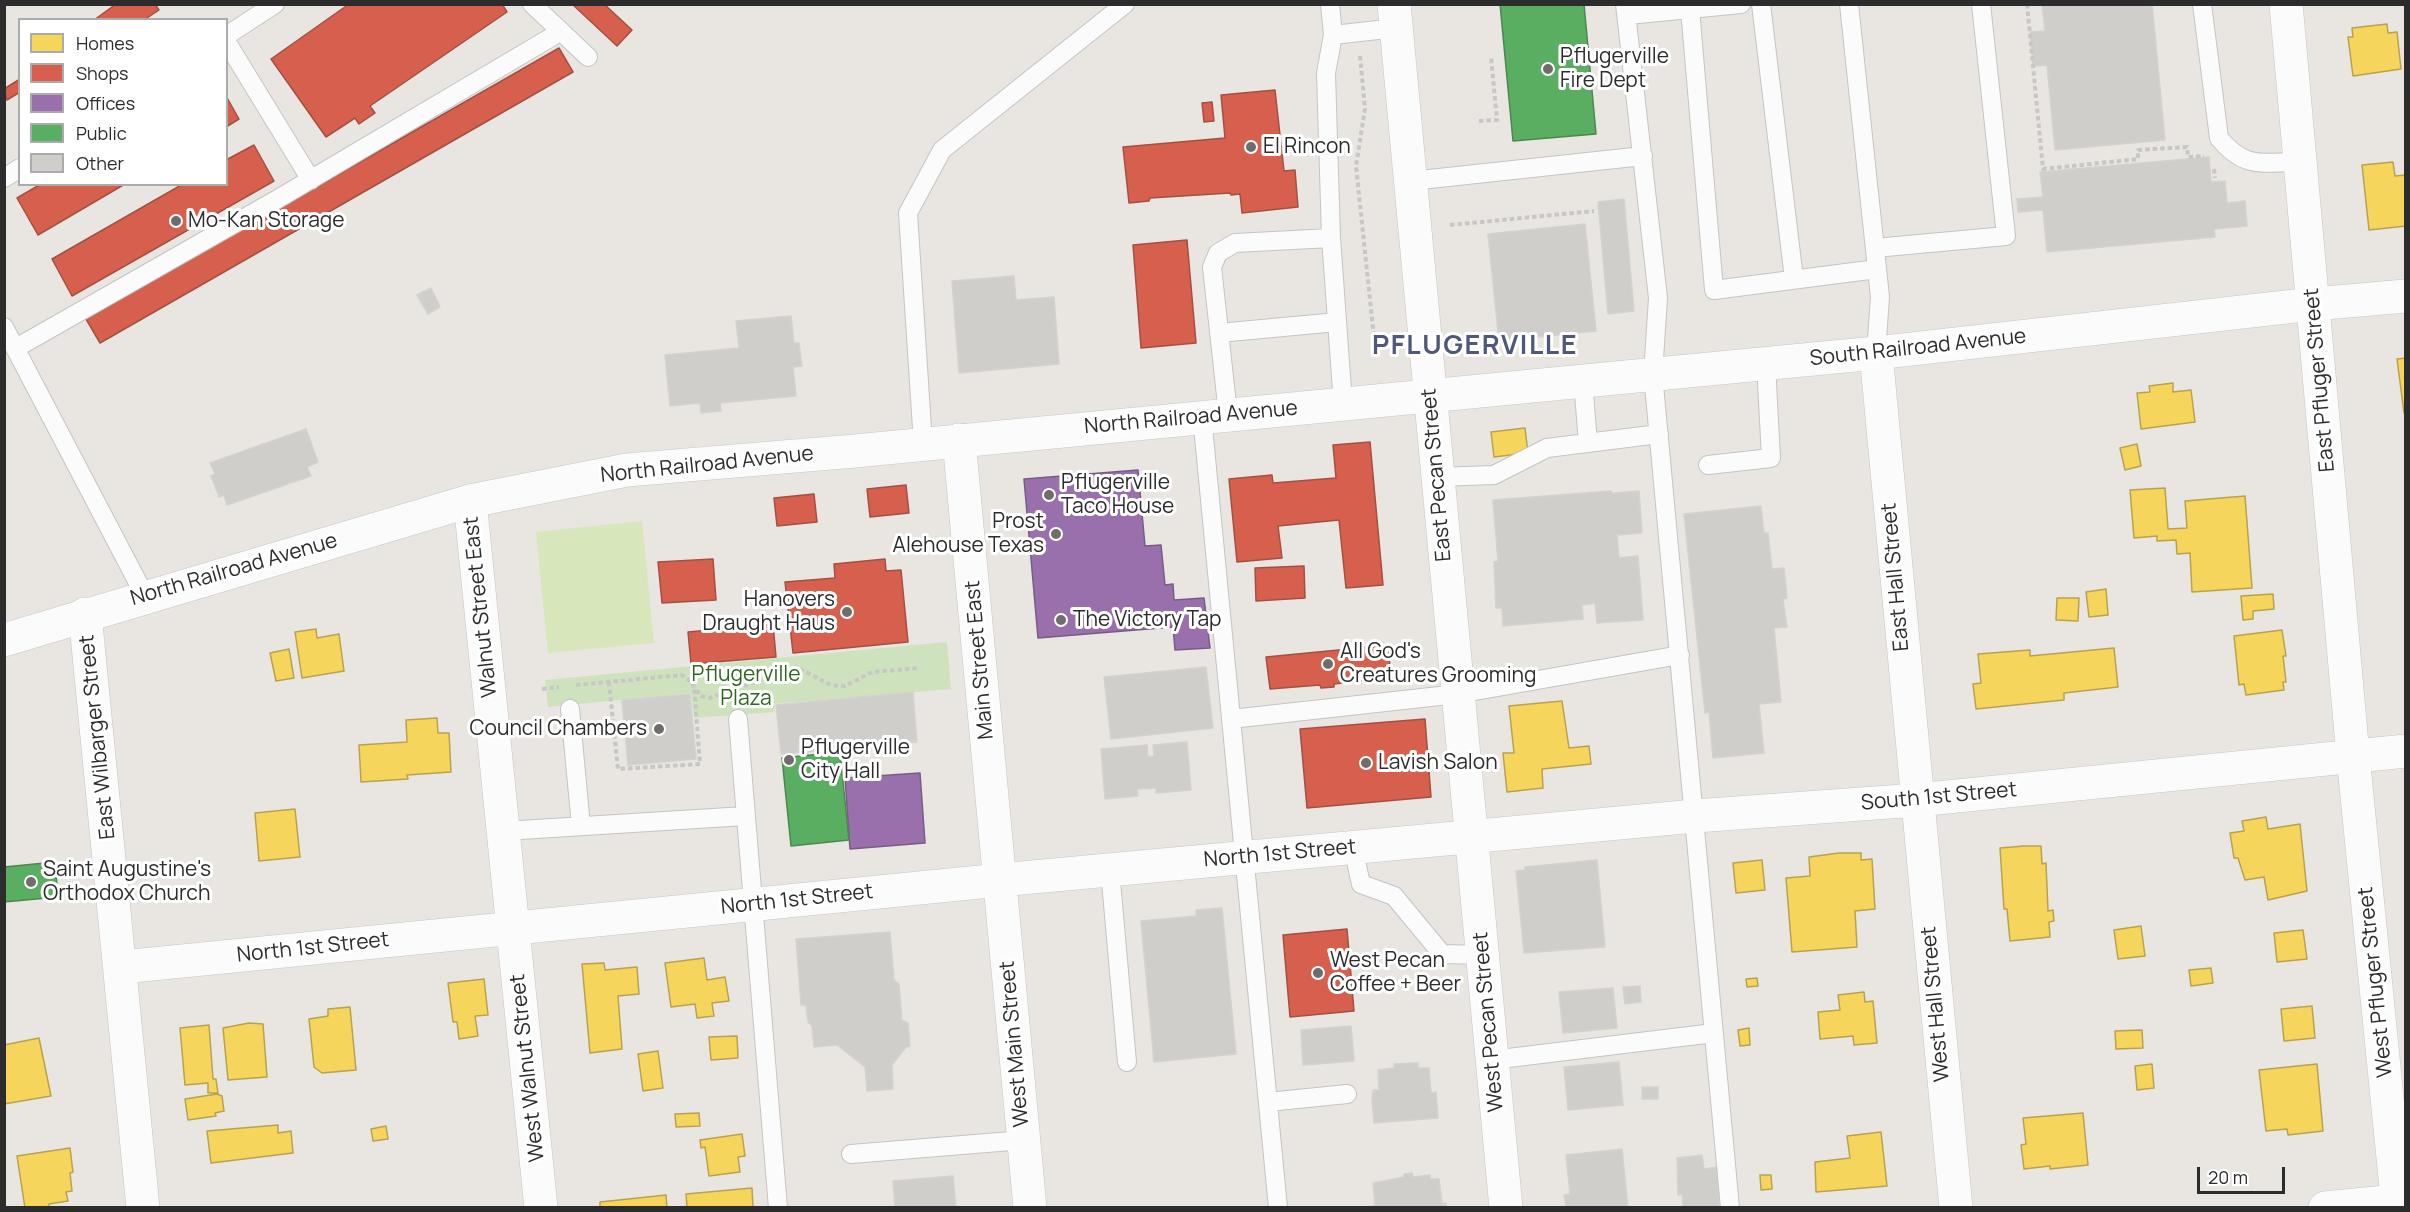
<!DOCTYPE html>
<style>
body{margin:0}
#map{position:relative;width:2410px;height:1212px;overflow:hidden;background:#e9e6e2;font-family:Manrope,sans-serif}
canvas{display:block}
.frame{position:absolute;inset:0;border:6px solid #2c2c2c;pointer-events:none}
.legend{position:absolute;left:18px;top:18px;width:210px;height:168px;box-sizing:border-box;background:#fff;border:2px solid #ababab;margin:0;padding:8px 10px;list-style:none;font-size:18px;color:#2c2c2c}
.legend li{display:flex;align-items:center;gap:12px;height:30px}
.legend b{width:30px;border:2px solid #ababab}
.scale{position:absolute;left:2197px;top:1167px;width:88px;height:27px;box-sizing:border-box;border:3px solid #2c2c2c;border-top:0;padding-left:8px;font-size:18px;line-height:21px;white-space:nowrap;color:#2c2c2c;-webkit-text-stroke:4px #fff;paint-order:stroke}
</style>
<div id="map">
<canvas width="2410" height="1212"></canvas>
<div class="frame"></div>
<ul class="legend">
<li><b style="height:16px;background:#f6d55c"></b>Homes</li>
<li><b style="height:16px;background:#d6604d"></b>Shops</li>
<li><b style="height:16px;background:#9970ab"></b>Offices</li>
<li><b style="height:16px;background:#5aae61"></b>Public</li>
<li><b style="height:16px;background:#d0cecb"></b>Other</li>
</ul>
<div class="scale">20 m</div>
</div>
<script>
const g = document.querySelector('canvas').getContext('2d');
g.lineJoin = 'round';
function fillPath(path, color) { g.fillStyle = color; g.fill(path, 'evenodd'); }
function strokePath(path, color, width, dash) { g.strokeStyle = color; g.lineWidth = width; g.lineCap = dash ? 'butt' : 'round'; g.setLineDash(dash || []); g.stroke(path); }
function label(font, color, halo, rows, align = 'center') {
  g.font = font + ' Manrope,sans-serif'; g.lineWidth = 6; g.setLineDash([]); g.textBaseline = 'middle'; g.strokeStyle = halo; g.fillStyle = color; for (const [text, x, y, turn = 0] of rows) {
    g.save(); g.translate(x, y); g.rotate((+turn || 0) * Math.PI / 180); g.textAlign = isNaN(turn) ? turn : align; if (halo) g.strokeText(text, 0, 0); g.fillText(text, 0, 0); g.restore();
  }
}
const green = new Path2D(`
 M947,642l4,47 -177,15 1,8 -81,6 -3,-25 -143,14 -3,-27z`);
const pitch = new Path2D(`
 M642,521l12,122 -106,10 -12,-121z`);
const homes = new Path2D(`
 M2387,24l1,9 9,-1 4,37 -48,7 -5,-39h5l-1,-9z
 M2393,162l2,14 11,-1v51l-37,4 -7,-65z
 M2406,358v55h-2l-7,-54z
 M2173,383v9l18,-2 4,32 -54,7 -4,-36 13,-1 -1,-6z
 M1525,428l3,25 -34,4 -3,-25z
 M2137,444l4,22 -16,4 -5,-22z
 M2165,488l3,41 19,-1 -2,-27 60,-5 7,92 -60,4 -2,-39 -13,1 -1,-14 -19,1v-5l-23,2 -4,-48z
 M2106,589l2,26 -19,2 -3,-25z
 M2273,594l1,15 -21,2v8l-10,1 -2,-24z
 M2057,598h22l-1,23 -22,-1z
 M316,629l1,9 22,-4 5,37 -42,7 -7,-46z
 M2282,630l4,26h-3l3,26h-3l1,8 -38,5 -2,-11 -5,1 -5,-49z
 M2114,648l4,39 -54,6v7l-88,9 -3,-25 8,-1 -3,-29 52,-4v6z
 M289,649l5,29 -18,3 -6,-28z
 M1562,701l7,47 20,-2 2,18 -49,5 1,19 -36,4 -4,-39h11l-5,-47z
 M437,718l1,15h11l2,39 -44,3 1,4 -47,3 -2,-37 48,-3 -1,-22z
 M295,809l5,48 -41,4 -4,-48z
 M2266,817l2,12 32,-5 7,67 -39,9 -4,-23 -19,3 -7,-22h-4l-4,-25 14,-2 -2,-10z
 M2024,846h17l1,18 4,-1 2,48 5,-1 1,11 -5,1 1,15 -40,4 -3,-32h-3l-4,-61z
 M1839,853h22v7l11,-1 3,50 -20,2 2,36 -65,5 -6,-74 24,-2 -1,-19z
 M1762,860l3,30 -29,3 -3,-30z
 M2141,926l4,30 -27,3 -4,-29z
 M2303,930l4,29 -30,3 -3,-29z
 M704,958l3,22 18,-3 4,24 -17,2 2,13 -17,2 -2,-14 -24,3 -6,-44z
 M604,963l1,7 32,-3 2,27 -21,2 4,53 -32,4 -8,-89z
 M2211,968l2,15 -22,3 -2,-16z
 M1757,978l1,8 -11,1 -1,-8z
 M484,979l4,36 -13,1 3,20 -19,3 -2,-17h-4l-5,-39z
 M1864,992l1,10 8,-1 4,42 -23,2 -1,-9 -33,3 -2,-27 22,-2 -2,-15z
 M2312,1006l3,32 -31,3 -3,-32z
 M350,1007l6,63 -34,3 -8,-6 -5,-48 19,-3v-7z
 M249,1023l14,1 4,53 -39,3 -5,-52z
 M209,1025l4,54h3l2,14h-10v-10l-23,2 -5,-57z
 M1749,1028l1,17 -10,1 -2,-16z
 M2142,1030l1,18 -27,1 -1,-18z
 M737,1036l1,22 -27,2 -2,-23z
 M39,1038l12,58 -47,8v-59z
 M658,1051l5,37 -20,3 -5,-37z
 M2152,1064l2,24 -17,2 -2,-24z
 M2317,1064l6,67 -35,4 -1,-6 -21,2 -7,-61z
 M217,1094l5,2 2,15 -9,2 1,3 -28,4 -3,-21z
 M699,1113l1,13 -24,1 -1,-13z
 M2083,1113l5,52 -38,4v-3l-26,3 -3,-24 5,-1 -3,-26z
 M278,1125v8l13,-2 2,22 -82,10 -4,-32z
 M386,1126l2,13 -15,2 -2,-12z
 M1881,1132l6,54 -71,6 -1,-30 35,-4 -3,-22z
 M742,1134l3,22 -7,1 2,15 -31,4 -4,-29 -4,1 -1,-8z
 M70,1148l3,24 -3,1 2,18 -6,1 2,9 -19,3v4h-24l-8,-52z
 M1760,1175h11l1,14 -11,1z
 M752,1188l1,20h-66l-1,-14z
 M666,1195l1,13h-67v-6z`);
const shops = new Path2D(`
 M116,4h39l4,6 -15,10h-50z
 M349,4h153l5,8 -137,94 5,7 -16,11 -4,-6 -29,19 -55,-78z
 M572,4h32l28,26 -15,16z
 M559,48l14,24 -473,271 -14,-24z
 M20,79v13l-13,8 -3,-11z
 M1275,90l9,81 11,-1 3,37 -56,6 -2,-19 -9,1 -1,-2 -80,5 -1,3 -20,2 -6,-56 102,-9 -4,-43z
 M226,96l13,23 -13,8z
 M1212,102l2,19 -10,1 -2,-19z
 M254,145l20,36 -202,115 -20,-37 131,-75h43v-24z
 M41,184h84l-87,51 -21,-37z
 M1187,240l9,103 -55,5 -8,-103z
 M1370,442l13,143 -37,3 -7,-68 -61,6 4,32 -45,4 -8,-83 43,-4 1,8 63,-5 -3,-33z
 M906,485l3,28 -39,4 -3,-28z
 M814,494l3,28 -40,4 -3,-28z
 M713,559l3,41 -54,3 -4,-41z
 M885,559l1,12 15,-1 7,72 -115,11 -8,-71 50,-4 -1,-14z
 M1304,566l1,32 -49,3 -1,-33z
 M773,624l3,33 -85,7 -3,-32z
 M1380,646l1,8 8,-1 1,17 -7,1 1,7 -50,6v3l-13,1 -1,-3 -50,4 -4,-32z
 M1425,719l6,78 -124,11 -7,-79z
 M1347,929l7,82 -64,6 -7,-82z`);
const offices = new Path2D(`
 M1138,470l7,76 16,-1 4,40 8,-1 1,16 30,-2 6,50 -35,2 -2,-23 -135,11 -14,-159z
 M920,773l5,70 -75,6 -5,-71z`);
const public = new Path2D(`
 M1500,4h84l12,130 -83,7z
 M840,752l9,88 -58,6 -9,-88z
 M55,862l3,35 -54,5v-35z`);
const building = new Path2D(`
 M2042,4h110l13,136 -110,10 -8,-85 -14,1 -3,-34 15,-1z
 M2209,157l2,25 14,-1 2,22 18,-2 2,25 -33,3 1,8 -168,15 -4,-42 -25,2 -1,-13 26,-2 -3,-25z
 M1624,199l10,112 -26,3 -10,-112z
 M1585,224l11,107 -97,10 -11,-107z
 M1014,276l2,24 38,-3 5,67 -100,9 -7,-92z
 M431,288l9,19 -12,7 -11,-19z
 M791,316l3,27h5l3,23 -9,1 3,29 -76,7 1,8 -20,2 -1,-10 -30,3 -5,-51 74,-7 -3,-27z
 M306,429l12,33 -11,5 4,9 -84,29 -3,-10 -5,2 -8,-21 4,-2 -5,-11z
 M1611,491l1,2 27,-2 3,42 -25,2 2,23 19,-2 5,64 -46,3 -2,-20 -13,2 1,14 -80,7 -1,-18h-6l-2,-46 4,-1 -5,-61z
 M1761,506l3,27h4l4,36 12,-1 3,30 -4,1 4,28 -13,1 7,74 -22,2 5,49 -51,5 -4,-46 -4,1 -21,-199z
 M1206,667l7,61 -102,11 -7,-62z
 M913,692l4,50 -136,12 -5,-49z
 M690,694l6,65 -68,6 -6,-65z
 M1187,742l4,48 -35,3v-5l-19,1 1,7 -33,3 -4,-50 46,-4 1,12 6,-1 -1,-11z
 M1597,860l8,87 -81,6 -8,-82 9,-1v-3z
 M1222,908l14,146 -82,8 -13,-141 55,-5v-6z
 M890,932l4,48 5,4 3,36 6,3 2,23 -4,1 -14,18 1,24 -26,2 -2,-24 -28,-22 -23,2 -2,-21 -4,-4 -2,-17h-5l-5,-66z
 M1640,986l1,16 -16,2 -2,-17z
 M1613,988l4,40 -54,5 -4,-41z
 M1351,1026l3,35 -51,4 -2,-35z
 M1619,1062l4,43 -55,5 -4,-43z
 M1418,1063v5h11l2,25 5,-1 2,26 -64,5 -2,-25 1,-8h6l-1,-20 16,-2v-4z
 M1642,1087h16v12h-16z
 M1622,1149l6,59 -62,-2 -2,-11 6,-1 -4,-39z
 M1702,1155l2,14 13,-2 2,41h-36l-1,-14 -4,1 -1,-37z
 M1412,1173l1,4 17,-2v4h9l3,25 4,-1v5h-79l8,-3 -2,-22 31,-6v-3z
 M953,1176l3,32h-61l-2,-27z`);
const path = new Path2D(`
 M2027,4l16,165 95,-10v-9l49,-3 1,10 16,-1
 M1360,56l5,53 -9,57 18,172
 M1479,121l18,-1 -6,-63
 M2214,169l1,9
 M1450,225l144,-14
 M609,682l9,87 82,-5 -6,-77
 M576,685l106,-10 8,6 11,15 9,2 86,-31 35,18 14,1 27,-14 48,-4
 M542,689l17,-2`);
const lane = new Path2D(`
 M532,4l56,53
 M1330,4l3,31
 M1625,4l33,294 -5,76 77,834
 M1761,4l33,275
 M1849,4l31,293 -4,56
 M2202,4l17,134c26,32 43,24 81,24
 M1690,9l24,281 163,-21
 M1628,15l113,-11
 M226,36l49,-32
 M226,41l85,139
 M4,178l16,-10
 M1411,181l232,-25
 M1331,238l12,166
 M1875,248l131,-12 -25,-232
 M4,327l141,269
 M1219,333l118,-11
 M16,348l260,-148 284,-168
 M1583,381l5,62
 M1228,414l-16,-147 6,-14 17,-10 96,-5 -5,-165 7,-38 63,-7
 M1202,416l76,792
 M923,444l-15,-231 34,-63 183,-146
 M1708,465l63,-7 -5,-94
 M1437,477l57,-2 53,-27 112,-14
 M570,709l11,117
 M738,719l40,489
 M1231,719l227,-25 222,-39
 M504,831l241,-15
 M1353,848l8,36 33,12 48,58 41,1
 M1110,870l17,192
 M1492,1060l222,-27
 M1268,1102l79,-8
 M851,1154l173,-14`);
const street = new Path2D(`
 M2286,4l67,752 45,452
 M1876,353l80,855
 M959,440l71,768
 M470,501l71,707
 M85,614l58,594
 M122,967l878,-87 695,-64 222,-16 489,-49
 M2325,1208l81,-8`);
const secondary = new Path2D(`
 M1394,4l112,1204
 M4,640l466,-139 157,-31 228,-19 1021,-98 437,-49 93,-8`);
const markers = [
 [1548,69,6,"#6e6d6c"],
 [1251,147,6,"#6e6d6c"],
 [176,221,6,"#6e6d6c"],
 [1049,495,6,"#6e6d6c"],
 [1056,534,6,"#6e6d6c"],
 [847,612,6,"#6e6d6c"],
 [1061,620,6,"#6e6d6c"],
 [1328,664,6,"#6e6d6c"],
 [659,729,6,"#6e6d6c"],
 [789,760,6,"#6e6d6c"],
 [1366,763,6,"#6e6d6c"],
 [31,882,6,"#6e6d6c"],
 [1318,973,6,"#6e6d6c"]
];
const poiNames = [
 ["Pflugerville",1560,57],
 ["Fire Dept",1560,81],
 ["El Rincon",1263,147],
 ["Mo-Kan Storage",188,221],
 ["Pflugerville",1061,483],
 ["Taco House",1061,507],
 ["Prost",1044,522,"right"],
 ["Alehouse Texas",1044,546,"right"],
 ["Hanovers",835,600,"right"],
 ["Draught Haus",835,624,"right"],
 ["The Victory Tap",1073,620],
 ["All God's",1340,652],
 ["Creatures Grooming",1340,676],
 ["Council Chambers",647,729,"right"],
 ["Pflugerville",801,748],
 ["City Hall",801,772],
 ["Lavish Salon",1378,763],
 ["Saint Augustine's",43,870],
 ["Orthodox Church",43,894],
 ["West Pecan",1330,961],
 ["Coffee + Beer",1330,985]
];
const streetNames = [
 ["South Railroad Avenue",1918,348,-6],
 ["East Pfluger Street",2320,380,-95],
 ["North Railroad Avenue",1191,418,-5],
 ["North Railroad Avenue",707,465,-6],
 ["East Pecan Street",1437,475,-95],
 ["North Railroad Avenue",234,570,-16],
 ["East Hall Street",1896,577,-95],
 ["Walnut Street East",481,607,-96],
 ["Main Street East",980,660,-95],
 ["East Wilbarger Street",98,737,-96],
 ["South 1st Street",1939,797,-5],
 ["North 1st Street",1280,854,-5],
 ["North 1st Street",797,900,-6],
 ["North 1st Street",313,948,-6],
 ["West Pfluger Street",2376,982,-96],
 ["West Hall Street",1936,1004,-95],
 ["West Pecan Street",1489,1022,-95],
 ["West Main Street",1015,1044,-95],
 ["West Walnut Street",528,1068,-96]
];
const parkNames = [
 ["Pflugerville",746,675],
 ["Plaza",746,699]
];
const districtNames = [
 ["PFLUGERVILLE",1475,346]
];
fillPath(green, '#cee3bd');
fillPath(pitch, '#d7e6bb');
fillPath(homes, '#f6d55c');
strokePath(homes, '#b9a24e', 1.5);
fillPath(shops, '#d6604d');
strokePath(shops, '#a35043', 1.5);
fillPath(offices, '#9970ab');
strokePath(offices, '#785c85', 1.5);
fillPath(public, '#5aae61');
strokePath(public, '#4c8751', 1.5);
fillPath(building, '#d0cecb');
strokePath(building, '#d4d2ce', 1.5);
strokePath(lane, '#c5c4c4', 20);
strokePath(street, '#c5c4c4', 34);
strokePath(secondary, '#c5c4c4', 34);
strokePath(path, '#c7c7c6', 4, [4.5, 3]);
strokePath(lane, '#fcfbfb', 18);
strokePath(street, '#fcfbfb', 33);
strokePath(secondary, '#fcfbfb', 33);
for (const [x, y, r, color] of markers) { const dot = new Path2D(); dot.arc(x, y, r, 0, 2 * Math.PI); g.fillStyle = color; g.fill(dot); strokePath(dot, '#fff', 2); }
label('21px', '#2c2c2c', '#fff', poiNames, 'left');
label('21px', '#2c2c2c', '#fff', streetNames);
label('21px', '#30661f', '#fff', parkNames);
g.letterSpacing = '1.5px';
label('bold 27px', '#4e587a', '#fff', districtNames);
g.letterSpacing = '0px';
</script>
